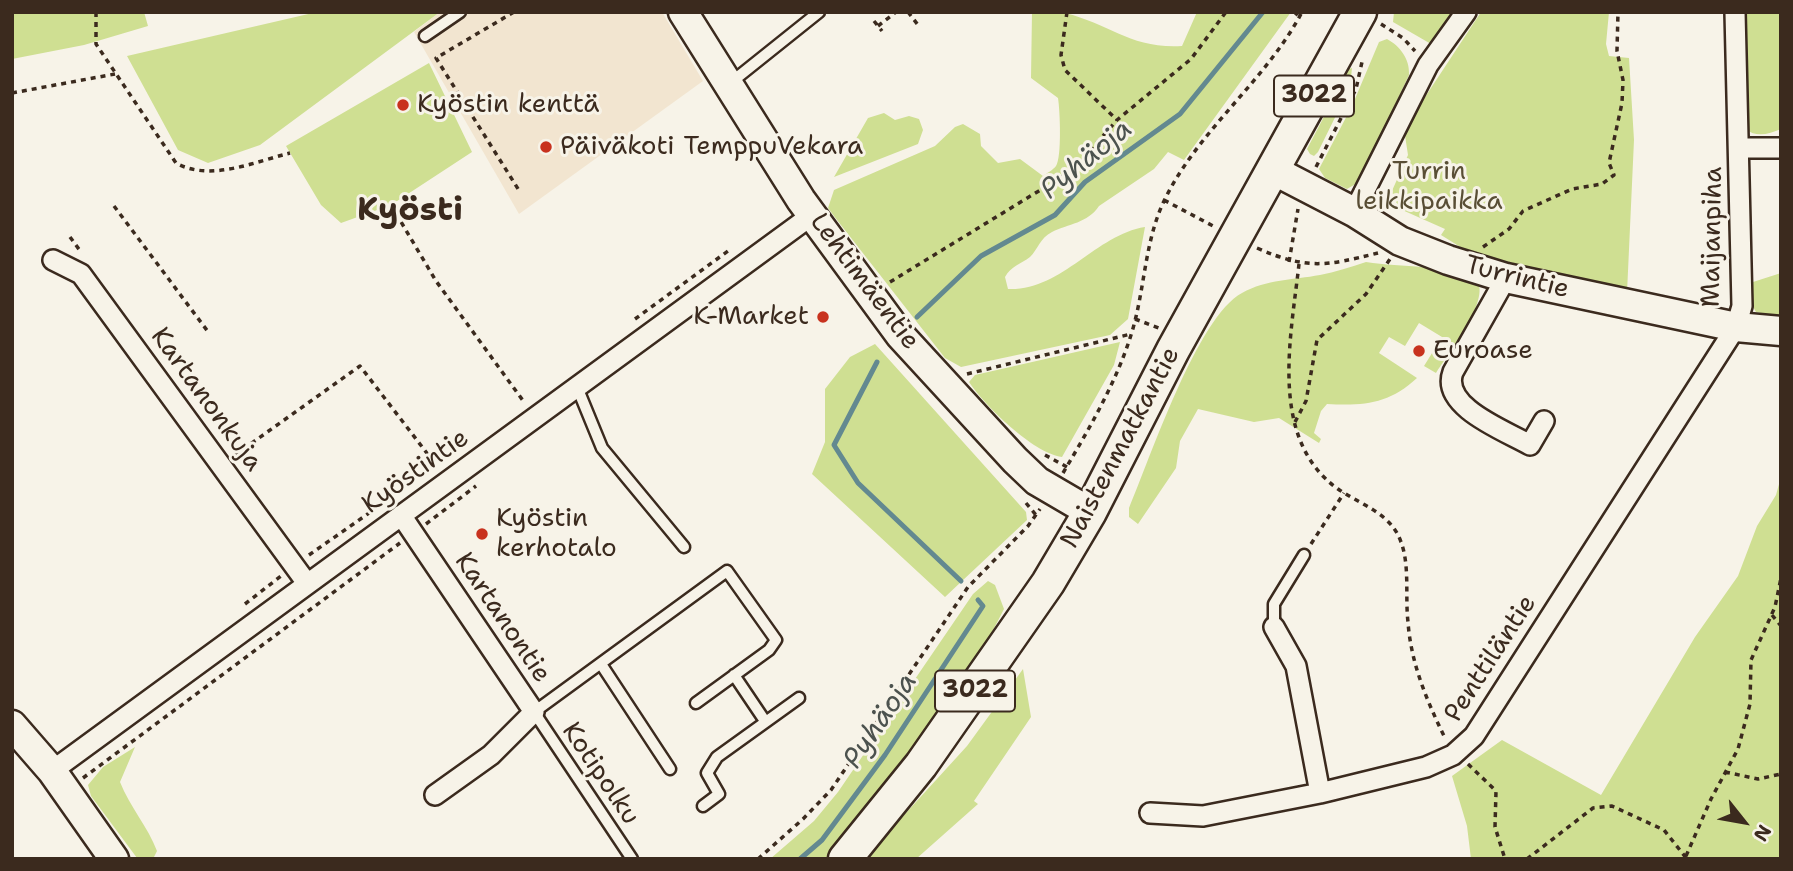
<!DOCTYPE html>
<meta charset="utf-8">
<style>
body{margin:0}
#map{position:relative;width:1793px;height:871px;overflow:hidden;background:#f7f3e8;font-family:"Shantell Sans",sans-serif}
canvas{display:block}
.frame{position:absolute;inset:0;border:14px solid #3b2a1e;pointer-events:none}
.north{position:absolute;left:1709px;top:787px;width:70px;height:70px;-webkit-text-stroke:5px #f7f3e8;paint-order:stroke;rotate:121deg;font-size:19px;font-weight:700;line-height:28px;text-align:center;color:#3b2a1e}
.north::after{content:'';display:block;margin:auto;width:24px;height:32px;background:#3b2a1e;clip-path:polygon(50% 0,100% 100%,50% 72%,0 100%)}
</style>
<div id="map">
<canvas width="1793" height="871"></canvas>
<div class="frame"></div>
<div class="north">N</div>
</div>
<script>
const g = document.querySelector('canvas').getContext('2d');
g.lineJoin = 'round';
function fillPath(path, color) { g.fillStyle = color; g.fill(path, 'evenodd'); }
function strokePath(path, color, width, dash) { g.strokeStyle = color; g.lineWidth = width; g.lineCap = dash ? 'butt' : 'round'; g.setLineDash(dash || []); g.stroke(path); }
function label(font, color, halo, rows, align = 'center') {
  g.font = font + ' "Shantell Sans",sans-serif'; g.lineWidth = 6; g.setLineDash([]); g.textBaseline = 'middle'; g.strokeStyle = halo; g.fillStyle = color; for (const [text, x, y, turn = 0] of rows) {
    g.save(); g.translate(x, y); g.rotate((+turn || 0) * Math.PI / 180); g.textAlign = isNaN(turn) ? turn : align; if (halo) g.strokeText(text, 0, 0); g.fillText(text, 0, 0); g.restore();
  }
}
const built = new Path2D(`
 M440,12h222l41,69 -184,133 -105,-182z`);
const green = new Path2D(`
 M12,12h132l4,14 -64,19 -72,14z
 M317,12h123l-180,133 -52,18 -30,-13 -51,-94z
 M1032,12c10,0 23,-2 33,1 45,11 66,36 117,33l15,-34h94l-107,148 -16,-8 -14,17 -55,37c-11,17 -31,18 -47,26 -12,6 -14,17 -22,25 -9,7 -19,9 -25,20l3,12c54,2 87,-54 137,-62l-17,92 -18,16 -149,32 -16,-9 -108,-138 -9,-12 6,-18 101,-44 20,-19 8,-3 17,10 1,12 17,17 22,-4 23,17c4,-3 10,-6 13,-10 6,-9 4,-56 2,-68l-27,-20z
 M1394,12h62l-16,26 -9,6 -38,-22z
 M1481,12h128l-3,32 3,12 20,2 5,82 -7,153 -149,-35 -37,-23 4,-6 -45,-20 -9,-16 17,-38 -4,-26z
 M1746,12h35v117c-12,5 -25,9 -35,0z
 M1387,39c13,7 23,20 22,36l-50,107 -12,7 -22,-11 -6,-9 33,-63 27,-64z
 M429,63l43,89 -81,53 -50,18 -20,-18 -35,-59z
 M1352,68l-2,19 -32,65 -4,4 -4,-2 -3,-5 42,-80z
 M884,113l11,7 14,-4 10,3 4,11 -5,14 -84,33 34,-59z
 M1366,262c36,6 80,1 112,20 10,22 -30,72 -42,91l-12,-7 18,-29 -23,-14 -14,23 -16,-9 -10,16 38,25c-28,26 -53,28 -90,26l-6,7 -7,22 7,6 -2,4 -40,-25 -25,4 -56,-13 -18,32 -4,27 -38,56 -9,-7v-9c21,-49 68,-191 113,-215 25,-14 51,-13 78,-18 15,-3 31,-8 46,-13z
 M1781,273v44l-25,-5 -5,-9 2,-21z
 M1120,342l-6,23 -52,92c-29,-4 -77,-51 -93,-75l6,-7z
 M875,344l151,168 1,8 -82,77 -133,-123 13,-32v-53l25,-32z
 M1781,477v382h-310l-4,-33 -15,-50 50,-36 99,55 94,-158 43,-61 19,-50 19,-31z
 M988,581l7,4 9,24c-28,57 -66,107 -104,157 -24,32 -47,64 -75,93h-55l44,-38 24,-29 135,-198z
 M1023,669l8,48 -57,84 4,3 -62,55h-52l103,-113z
 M135,747l-15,35c10,25 28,45 37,69l-4,8 -16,-1 -46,-62 -3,-11 15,-18z`);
const stream = new Path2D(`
 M917,317l64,-61 74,-41 30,-33 95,-68 83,-102
 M877,362l-43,83 24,38 103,98
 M800,859l22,-19 63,-85 98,-149 -5,-6`);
const path = new Path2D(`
 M96,12v32l80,119c34,19 78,-1 114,-10
 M514,12l-78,46 84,134
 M908,12l10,13
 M1067,12l-6,43 4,15 52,50
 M1294,12l6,5
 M874,21l8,10
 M1381,24l22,14 12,13
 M878,26l18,-14
 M12,93l103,-19
 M1316,167l40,-78 6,-27
 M1164,200l51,27
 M391,205l45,76 88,121
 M114,206l95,127
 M70,237l11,15
 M1483,247l26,-18 14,-18 49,-22 30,-5 12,-9 -5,-12 13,-60 1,-23 -6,-29 1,-39
 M1257,248c50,22 69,18 121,5
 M1289,262l9,-53
 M1299,264c-8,73 -31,175 39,225 23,16 53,24 63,53 9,24 4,55 7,80 3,42 19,79 37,116
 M890,282l183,-112 44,-50 74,-61 35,-47
 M635,319l93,-68
 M1135,319l24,9
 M967,374l164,-40
 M1295,422l11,-21 11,-61 49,-46 24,-35
 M235,455l125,-89 76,99
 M1045,455l22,12
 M1063,473c26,-44 53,-90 68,-138 14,-44 13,-92 33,-134 34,-71 102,-120 138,-189
 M1026,503l10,12
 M426,524l50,-38
 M1311,544l33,-51
 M309,555l63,-44
 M245,604l36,-28
 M1772,615l9,11
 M1468,764l28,27 -1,36 10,32
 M1725,772l33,7 23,-5
 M83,778l317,-235
 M1686,856l25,-57 27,-50 12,-45 1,-44 24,-53 6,-29
 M758,859l45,-40 28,-29 137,-203 60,-61 12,-17
 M1527,859l66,-51 19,-2 52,24 23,29`);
const lane = new Path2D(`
 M425,36l35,-24
 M729,84l90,-72
 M577,387l25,61 82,99
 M1274,627v-23l30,-49
 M601,664l69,105
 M734,675l31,46
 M703,806l16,-12 -12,-21 10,-16 82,-59
 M632,859l-98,-147 193,-141 49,69 -7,10 -73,53`);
const street = new Path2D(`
 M1741,148h40
 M1354,212l74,-147 38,-53
 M53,260l28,14 225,308
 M1506,278l-53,94c-13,35 53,59 77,73l14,-24
 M401,515l133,197 -43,43 -56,40
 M1274,627l22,39 24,127
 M52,771l760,-556
 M1150,813l53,3 117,-23 106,-26 27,-12 21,-19 262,-409 6,-21 -7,-294`);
const secondary = new Path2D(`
 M683,12l118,188 99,135 115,125 22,21 53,31
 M1273,170l81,42 46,29 48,19 58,18 230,49 45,4
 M12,725l40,46 62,88`);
const primary = new Path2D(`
 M845,859l76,-94 127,-182 42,-71 83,-162 187,-338`);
const markers = [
 [403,105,7,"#c8321e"],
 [546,147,7,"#c8321e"],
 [823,317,7,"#c8321e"],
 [1419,351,7,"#c8321e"],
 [482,534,7,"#c8321e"]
];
const shields = [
 [1314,96,80],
 [975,691,80]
];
const shieldNames = [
 ["3022",1314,96],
 ["3022",975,691]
];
const poiNames = [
 ["Kyöstin kenttä",417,105],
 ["Päiväkoti TemppuVekara",560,147],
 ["K-Market",809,317,"right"],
 ["Euroase",1433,351],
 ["Kyöstin",496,519],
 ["kerhotalo",496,549]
];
const parkNames = [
 ["Turrin",1429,172],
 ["leikkipaikka",1429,202]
];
const streetNames = [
 ["Maijanpiha",1713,237,-89],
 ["Turrintie",1517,278,14],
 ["Lehtimäentie",864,282,53],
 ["Kartanonkuja",206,400,54],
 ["Naistenmatkantie",1121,448,-62],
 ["Kyöstintie",416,472,-36],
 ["Kartanontie",502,618,56],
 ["Penttiläntie",1491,659,-57],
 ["Kotipolku",600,774,56]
];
const waterNames = [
 ["Pyhäoja",1087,160,-39],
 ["Pyhäoja",881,721,-56]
];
const districtNames = [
 ["Kyösti",410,211]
];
fillPath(built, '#f2e5d0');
fillPath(green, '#cfdf92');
strokePath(stream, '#638990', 5);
strokePath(lane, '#3b2a1e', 15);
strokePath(street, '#3b2a1e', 24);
strokePath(secondary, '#3b2a1e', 33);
strokePath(primary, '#3b2a1e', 37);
strokePath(path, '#3b2a1e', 3.5, [5, 5]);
strokePath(lane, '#f7f3e8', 10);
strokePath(street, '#f7f3e8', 19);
strokePath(secondary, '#f7f3e8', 28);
strokePath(primary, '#f7f3e8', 32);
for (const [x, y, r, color] of markers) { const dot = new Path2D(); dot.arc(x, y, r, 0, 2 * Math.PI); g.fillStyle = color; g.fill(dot); strokePath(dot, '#f7f3e8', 2.5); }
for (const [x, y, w] of shields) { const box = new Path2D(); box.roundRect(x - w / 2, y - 20.5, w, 41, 5); g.fillStyle = '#f7f3e8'; g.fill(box); strokePath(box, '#3b2a1e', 2); }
label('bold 24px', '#3b2a1e', null, shieldNames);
label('26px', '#3b2a1e', '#f7f3e8', poiNames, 'left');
label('26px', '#594e35', '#f7f3e8', parkNames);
label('26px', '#3b2a1e', '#f7f3e8', streetNames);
label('italic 28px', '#4c524e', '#f7f3e8', waterNames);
label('bold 33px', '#3b2a1e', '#f7f3e8', districtNames);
</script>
